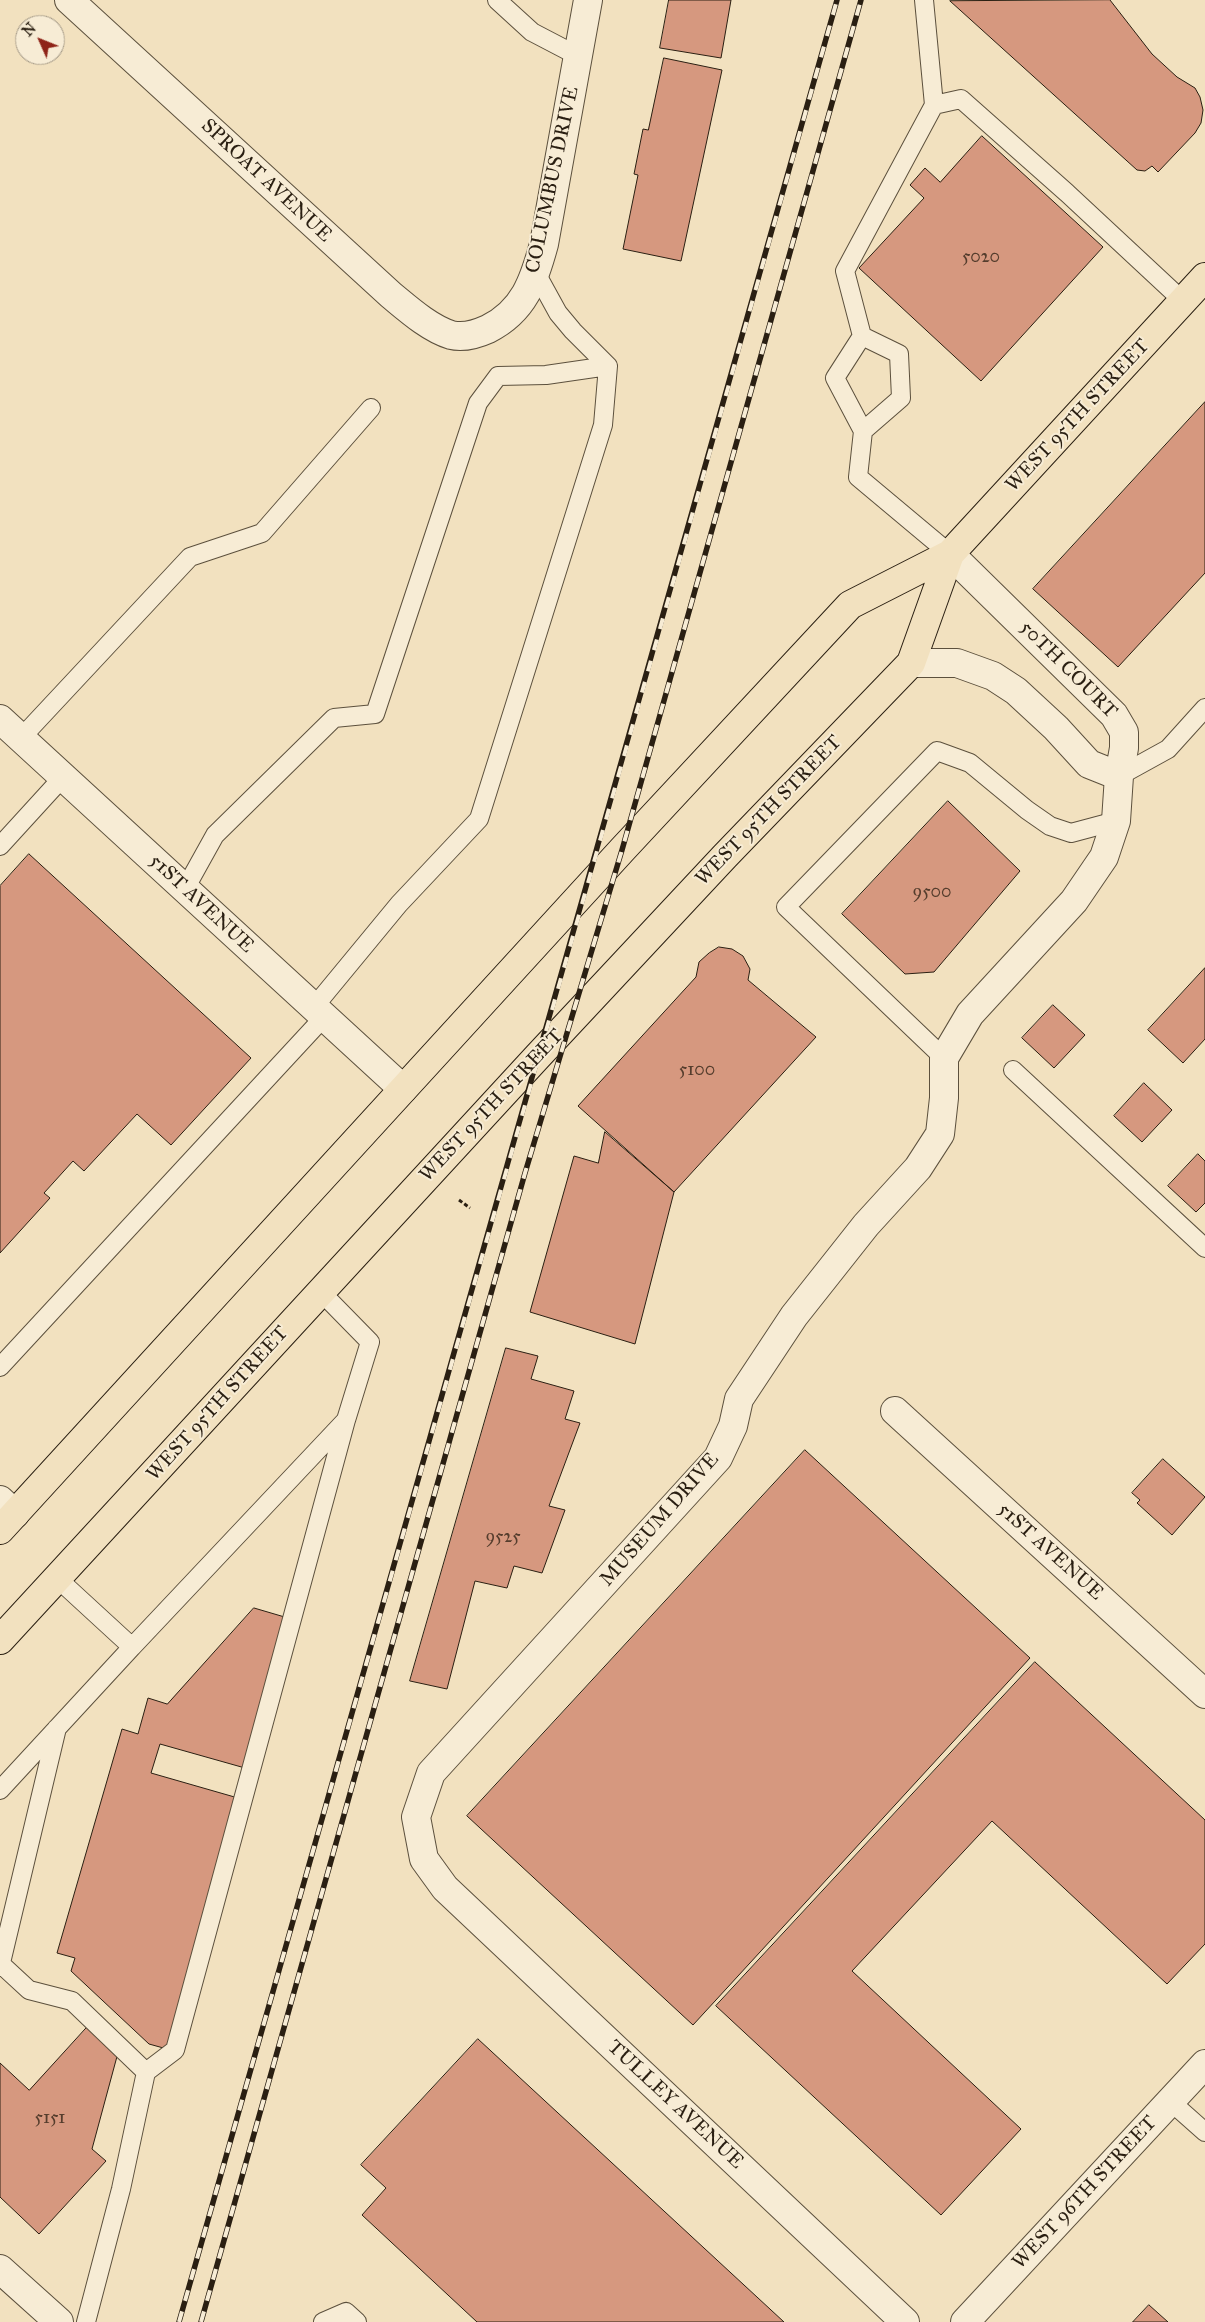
<!DOCTYPE html>
<style>
body{margin:0}
#map{position:relative;width:1205px;height:2322px;overflow:hidden;background:#f2e1bf;font-family:"IM FELL Great Primer",serif}
canvas{display:block}
.north{position:absolute;left:15px;top:15px;width:50px;height:50px;box-sizing:border-box;background:#f7ecd5;border:1px solid #a59a87;border-radius:50%;rotate:314deg;font-size:14px;font-weight:700;line-height:20px;text-align:center;color:#2a1f12}
.north::after{content:'';display:block;margin:auto;width:18px;height:22px;background:#8f2418;clip-path:polygon(50% 0,100% 100%,50% 72%,0 100%)}
</style>
<div id="map">
<canvas width="1205" height="2322"></canvas>
<div class="north">N</div>
</div>
<script>
const g = document.querySelector('canvas').getContext('2d');
g.lineJoin = 'round';
function fillPath(path, color) { g.fillStyle = color; g.fill(path, 'evenodd'); }
function strokePath(path, color, width, dash) { g.strokeStyle = color; g.lineWidth = width; g.lineCap = dash ? 'butt' : 'round'; g.setLineDash(dash || []); g.stroke(path); }
function label(font, color, halo, rows, align = 'center') {
  g.font = font + ' "IM FELL Great Primer",serif'; g.lineWidth = 4; g.setLineDash([]); g.textBaseline = 'middle'; g.strokeStyle = halo; g.fillStyle = color; for (const [text, x, y, turn = 0] of rows) {
    g.save(); g.translate(x, y); g.rotate((+turn || 0) * Math.PI / 180); g.textAlign = isNaN(turn) ? turn : align; if (halo) g.strokeText(text, 0, 0); g.fillText(text, 0, 0); g.restore();
  }
}
const building = new Path2D(`
 M669,0h62l-10,58 -61,-10z
 M1110,0l42,54 25,23 18,11 5,9 3,13 -2,13 -6,10 -37,39 -6,-6 -7,5 -8,-1 -187,-169z
 M664,58l58,12 -41,191 -58,-12 15,-74 -4,-1 9,-45 5,1z
 M982,136l121,111 -122,134 -122,-113 65,-70 -14,-13 15,-17 15,14z
 M1205,402v171l-87,94 -85,-78z
 M948,801l72,70 -86,101 -29,2 -63,-60z
 M29,854l222,204 -80,87 -34,-31 -53,57 -11,-10 -29,32 6,5 -50,55v-367z
 M719,947l13,2 11,7 7,13 -2,11 68,57 -142,155 -96,-86 118,-129 3,-15 10,-9z
 M1205,968v71l-22,24 -35,-33z
 M1053,1005l32,30 -31,33 -32,-30z
 M1144,1083l28,27 -30,32 -28,-26z
 M605,1132l69,60 -39,152 -105,-32 44,-156 24,7z
 M1198,1154l7,7v42l-9,9 -28,-26z
 M506,1348l32,8 -7,23 43,12 -9,28 15,4 -31,83 16,4 -23,63 -28,-7 -7,22 -32,-7 -28,108 -37,-8z
 M805,1450l225,208 -337,367 -226,-209z
 M1163,1459l42,38 -33,38 -35,-32 3,-3 -8,-7z
 M254,1608l34,10 -43,150 -85,-24 -9,29 87,25 -71,251 -18,-5 -78,-73 4,-13 -18,-5 65,-224 16,5 10,-36 19,6z
 M1035,1662l170,158v124l-38,40 -175,-163 -140,150 169,158 -80,86 -225,-209z
 M91,2023l28,26 -27,100 14,12 -67,73 -39,-37v-134l29,27z
 M478,2039l306,283h-307l-115,-107 24,-27 -25,-23z
 M1149,2305l19,17h-35z`);
const path = new Path2D(`
 M459,1200l11,8`);
const service = new Path2D(`
 M497,0l35,32 46,24
 M924,0l10,105
 M536,273l22,40 15,18 35,35
 M862,336l37,18 2,44 -38,33
 M950,554l-92,-77 5,-46 -28,-53 27,-42 -17,-65 89,-166 27,-6 106,94 116,108
 M21,738l169,-181 72,-24 109,-125
 M1119,776l49,-27 37,-41
 M0,846l63,-69
 M185,889l30,-54 119,-117 41,-4 103,-311 20,-27 48,-1 62,-9
 M314,1007l85,-103 80,-85 124,-394 5,-59
 M944,1058l-158,-151 151,-156 33,12 57,47 23,16 21,7 45,-12
 M1013,1070l192,178
 M0,1367l324,-350
 M132,1647l214,-227 24,-78 -49,-50
 M0,1790l132,-143 -74,-68
 M2,1965l27,25 43,11 74,71 -25,117 -35,133
 M0,1967l57,-239
 M146,2072l29,-22 171,-630
 M1170,2101l35,31
 M323,2322l23,-10 11,10`);
const minor = new Path2D(`
 M69,0l322,295c17,14 38,33 60,40 12,3 26,-1 37,-6 36,-18 46,-48 56,-85l44,-244
 M911,663h46l36,13 23,15 40,37 33,36 30,12
 M0,719l403,370
 M895,1411l310,283
 M0,1500l15,14
 M0,2269l59,53
 M905,2322l-460,-434 -21,-29 -8,-42 15,-44 287,-315 15,-32 6,-27 55,-83 72,-91 52,-57 22,-34 4,-36v-40l26,-44 104,-113 30,-44 12,-36 3,-45 5,-28v-16l-10,-17 -164,-161
 M965,2322l240,-258`);
const primary = new Path2D(`
 M0,1530l622,-680 228,-245 100,-51 255,-277
 M0,1640l538,-584 187,-200 186,-193 39,-109`);
const rail = new Path2D(`
 M179,2322c220,-774 441,-1548 658,-2322
 M201,2322l324,-1149 97,-323 239,-850`);
const numberNames = [
 ["5020",981,258],
 ["9500",932,893],
 ["5100",697,1071],
 ["9525",503,1538],
 ["5151",50,2119]
];
const streetNames = [
 ["COLUMBUS DRIVE",553,180,-78],
 ["SPROAT AVENUE",266,181,43],
 ["WEST 95TH STREET",1078,416,-47],
 ["50TH COURT",1068,670,45],
 ["WEST 95TH STREET",769,811,-46],
 ["51ST AVENUE",201,904,43],
 ["WEST 95TH STREET",492,1106,-47],
 ["WEST 95TH STREET",218,1404,-48],
 ["MUSEUM DRIVE",660,1520,-49],
 ["51ST AVENUE",1050,1552,42],
 ["TULLEY AVENUE",675,2105,43],
 ["WEST 96TH STREET",1085,2193,-47]
];
fillPath(building, '#d6987f');
strokePath(building, '#2a1f12', 1);
strokePath(service, '#5c503d', 20);
strokePath(minor, '#5c503d', 30);
strokePath(primary, '#2a1f12', 30);
strokePath(path, '#2a1f12', 3, [4, 2.5]);
strokePath(service, '#f7ecd5', 18);
strokePath(minor, '#f7ecd5', 28);
strokePath(primary, '#f2e1bf', 28);
strokePath(rail, '#2a1f12', 5.5);
strokePath(rail, '#f7ecd5', 4, [11]);
label('18px', '#553d2d', null, numberNames);
label('20px', '#2a1f12', '#f7ecd5', streetNames);
</script>
